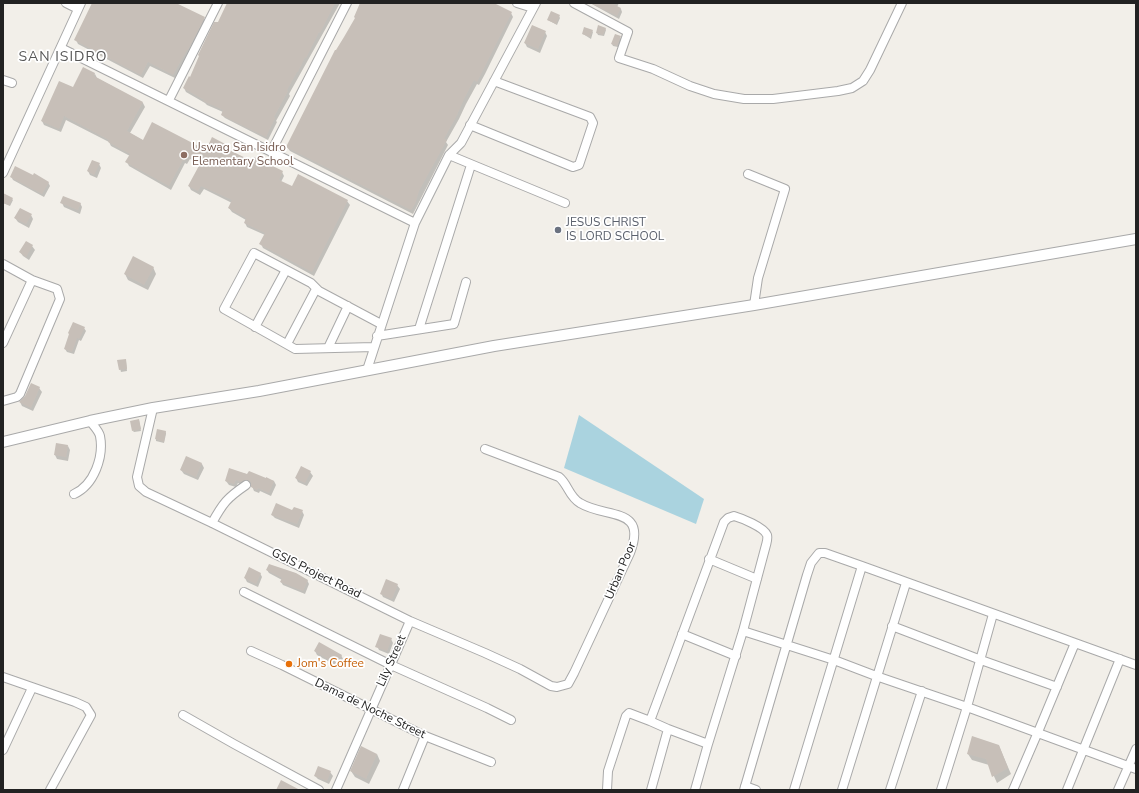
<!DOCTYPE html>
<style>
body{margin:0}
#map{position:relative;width:1139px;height:793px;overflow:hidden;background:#f2efe9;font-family:"Nunito Sans",sans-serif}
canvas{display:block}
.frame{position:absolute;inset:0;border:4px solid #222;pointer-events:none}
</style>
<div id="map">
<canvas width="1139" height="793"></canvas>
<div class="frame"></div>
</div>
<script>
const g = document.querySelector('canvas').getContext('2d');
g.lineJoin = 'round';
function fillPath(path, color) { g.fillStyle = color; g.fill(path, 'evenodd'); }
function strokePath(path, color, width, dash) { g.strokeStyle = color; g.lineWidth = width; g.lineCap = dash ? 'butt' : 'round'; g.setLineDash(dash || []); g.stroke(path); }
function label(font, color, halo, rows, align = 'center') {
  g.font = font + ' "Nunito Sans",sans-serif'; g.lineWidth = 3.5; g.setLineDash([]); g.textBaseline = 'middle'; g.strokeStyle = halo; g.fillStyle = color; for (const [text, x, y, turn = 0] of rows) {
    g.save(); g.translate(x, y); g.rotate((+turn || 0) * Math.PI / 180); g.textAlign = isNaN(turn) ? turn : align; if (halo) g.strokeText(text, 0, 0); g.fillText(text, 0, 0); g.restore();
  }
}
const water = new Path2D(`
 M579,415l125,84 -8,25 -132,-56z`);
const shadow = new Path2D(`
 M94,3h81l29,15 2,4 -31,56 -25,-12 -7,12 -65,-34 -2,-4z
 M228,3h112l-51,91 1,2 -14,25 1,1 -9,18 -43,-22 -3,-3 1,-3 -16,-7 -2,-2 -19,-11 -2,-4 7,-10z
 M361,3h130l20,10 2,4 -28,57 -6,11 -2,-1 -11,20 -7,15 -13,23 2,3 -35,69 -123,-63 -3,-4 69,-128z
 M590,3h29l-2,4 4,2 1,3 -3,7z
 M559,16l1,2 -3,7 -9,-5z
 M605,28l1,2 -2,6 -6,-1 -1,-2z
 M592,31l1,1 -2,7 -8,-5z
 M545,32l2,4 -7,17 -13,-6 -2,-4z
 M620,37l1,2 -3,8 -5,-1 -1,-2z
 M95,74l2,4 46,25 2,4 -15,26 14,8 62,11 20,-7 2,5 24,12 30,10 2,4 -3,6 11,6 55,13 3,4 -36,71 -51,-28 -2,-4 4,-9 -18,-8 -2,-4 1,-3 -14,-8 -3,-4 3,-5 -28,-14 -4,6 -9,-5 -2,-4 12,-21 -11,-6 -3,5 -2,-1 -14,27 -42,-24 -2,-4 3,-6 -19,-10 -2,-4 -43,-22 -5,12 -17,-7 -2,-4 32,-33z
 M99,164l2,4 -4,10 -7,-3 -2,-4z
 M11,176l37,6 2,4 -6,11 -31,-17z
 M3,196l9,3 1,1 -3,6 -7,-3z
 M62,203h18l2,4 -2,7 -16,-7z
 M31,215l2,4 -4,9 -11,-6 -3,-4z
 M26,242l6,4 3,4 -6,10 -6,-4 -3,-4z
 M153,267l3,7 -8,16 -20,-10 -3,-6z
 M84,328l2,3 -5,10 -2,-1 -5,14 -7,-2 -2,-3z
 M118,361h8l1,10 -6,1z
 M39,388l3,4 -9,19 -11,-5 -2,-4z
 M139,420l2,11 -7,1 -1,-1z
 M166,432v2l-2,9 -8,-2v-2z
 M68,446l2,4 -2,11 -11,-2 -2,-4z
 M187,457l15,7 2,4 -6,12 -14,-6 -3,-4z
 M230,470l44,11 2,4 -5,11 -11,-5 -1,2 -5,-2 -3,-7 -3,-1 -5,3 -5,-3 -2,4 -7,-2 -3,-4z
 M310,472l3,4 -6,10 -9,-4 -2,-4z
 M293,511h9l2,4 -5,13 -24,-10 -3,-3z
 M267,570l40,10 2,4 -4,10 -22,-9 -2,-3 1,-2 -13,-7z
 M260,573l2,4 -4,10 -11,-5 -2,-4z
 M397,585l3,4 -6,13 -11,-5 -2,-4z
 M391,639l2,4 -4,11 -10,-4 -2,-4z
 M315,651l26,4 2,4 -4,8 -22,-12z
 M999,746l12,28 -14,9 -8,-18 -17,-5 -4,-6z
 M377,754l3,7 -11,23 -14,-7 -4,-6z
 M330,772l3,4 -4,8 -11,-5 -3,-3z`);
const building = new Path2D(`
 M92,3h84l29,14 -17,33h-1l-14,25 -25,-13 -7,13 -67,-35z
 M227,3h108l-15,30 -1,-1 -13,26 -1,-1 -7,15h-1l-10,18 1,1 -14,26 1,1 -9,19 -45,-22 2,-5 -20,-9 1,-1 -21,-12 6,-12 1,1 9,-21 -1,-1 16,-33h4z
 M360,3h134l18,9 -35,70 -3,-2 -10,19 -7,16 -13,24 3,1 -28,51 -4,13 -4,6 -125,-63 49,-97h1l8,-13 11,-19 -1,-1z
 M590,3h21l10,5 -4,8z
 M551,11l9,4 -4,9 -9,-4z
 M532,25l14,6 -8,18 -14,-6z
 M598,25l8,3 -3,7 -7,-2z
 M584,27l9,3 -3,7 -8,-3z
 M615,34l6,2 -4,10 -6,-2z
 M83,67l12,6 -1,3 49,26 -16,29 16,9 9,-18 54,28 6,-13 15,8 -2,3 27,13 2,-4 29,14 -4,9 13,6 6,-12 50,26 -36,72 -53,-28 6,-11 -21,-10 2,-5 -18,-10 4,-8 -31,-14 -3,5 -10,-5 13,-24 -14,-6 -3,5 -1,-1 -14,26 -44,-24 5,-8 -22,-12 1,-2 -45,-24 -5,13 -18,-8 18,-40 14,6z
 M92,160l8,3 -6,12 -7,-4z
 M15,166l18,9 1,-2 15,9 -7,12 -32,-17z
 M3,193l10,5 -4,7 -6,-2z
 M63,196l18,7 -3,7 -18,-7z
 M20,208l12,6 -6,10 -12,-6z
 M26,241l7,4 -7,12 -7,-5z
 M133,256l21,11 -10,18 -20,-11z
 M73,322l12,5 -6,12 -2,-1 -5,14 -8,-3 5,-15 -1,-1z
 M126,359l1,10 -8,1 -2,-10z
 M31,383l9,4 -9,21 -12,-6 6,-6z
 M139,419l2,10 -9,2 -2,-10z
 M157,429l9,2 -2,11 -9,-3z
 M56,443l12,2 -2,12 -12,-2z
 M186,456l16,7 -6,14 -16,-7z
 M301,466l10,5 -6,12 -10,-5z
 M229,468l18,6 2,-3 17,7v-1l8,4 -5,12 -11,-5 -1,2 -6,-3v-5l-3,-2h-3l-4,2 -5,-2 -2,4 -9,-3z
 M276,503l16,7 2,-3 9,3 -6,14 -26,-9z
 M269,564l27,9 12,7 -5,11 -23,-9 2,-4 -16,-8z
 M249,567l12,6 -5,11 -12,-6z
 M386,579l12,5 -6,15 -12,-5z
 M380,634l12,4 -5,13 -12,-4z
 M319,642l23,13 -6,9 -22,-13z
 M972,736l27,9 9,23 -16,9 -6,-18 -19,-5z
 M361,746l16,8 -11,25 -16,-8z
 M318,766l13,5 -4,10 -13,-5z
 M281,780l19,10h-24z`);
const minor = new Path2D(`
 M66,3l12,6
 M517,3l16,5
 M574,3l54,29 -9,26 34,11 37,17 24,8 30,5h29l65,-8 14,-3 11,-7 7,-11 32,-67
 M61,48l354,175
 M3,80l9,3
 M169,100l49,-97
 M470,125l103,42 6,-2 14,-42 -3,-6 -96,-36
 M271,152l76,-149
 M449,155l116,48
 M3,173l78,-170
 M748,174l37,15 -27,89 -4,27
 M3,264l29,16 -29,63
 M255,327l31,-57
 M419,329l52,-164
 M377,336l77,-12 12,-42
 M287,344l29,-55
 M374,347l-79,2 -71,-40 30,-56 57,30 8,8 62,33
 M328,348l20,-42
 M367,370l48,-147 34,-68 12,-12 75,-140
 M3,401l14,-4 3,-3 40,-95 -3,-10 -25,-9
 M153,408l-16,69 2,9 7,6 66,31 198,98 75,32 35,16 31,17 6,1 11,-3 6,-11 56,-120c18,-47 -24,-34 -50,-50 -11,-6 -12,-19 -21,-26l-74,-28
 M74,494c20,-9 30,-37 26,-58 -1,-5 -7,-11 -10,-15
 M212,523c11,-20 15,-25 34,-38
 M709,559l48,20
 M244,592l147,73 96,43 24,12
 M892,626l89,34 76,27
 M743,631l91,29 42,16 91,31 169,62
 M682,634l54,22
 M251,651l31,14 143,71 66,26
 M3,677l72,25 11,5 5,8 -41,75
 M183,715l51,29 85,46
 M650,721l74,-199 4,-4 6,-2c7,2 30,11 33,19 1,3 0,6 -1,10l-23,86 -35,113 -13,46
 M3,750l29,-62
 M745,786l11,4
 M336,790l74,-169
 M403,790l22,-54
 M607,790l1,-19 18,-55 3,-3 21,8 18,8 40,15
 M651,790l17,-61
 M744,790l63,-215 4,-12 8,-10h6l37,13 274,99
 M794,790l68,-224
 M842,790l64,-207
 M890,790l32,-99
 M941,790l26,-83 26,-93
 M1013,790l25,-58 37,-89
 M1067,790l53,-131
 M1118,790l18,-41`);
const tertiary = new Path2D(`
 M3,442l87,-21 63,-13 106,-17 235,-45 260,-41 382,-66`);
const markers = [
 [184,155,4,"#8d6e63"],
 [558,230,4,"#6b7280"],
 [289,664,4,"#e8710a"]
];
const educationNames = [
 ["Uswag San Isidro",192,148],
 ["Elementary School",192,162]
];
const worshipNames = [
 ["JESUS CHRIST",566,223],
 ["IS LORD SCHOOL",566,237]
];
const streetNames = [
 ["Urban Poor",621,571,-67],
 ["GSIS Project Road",316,574,26],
 ["Lily Street",392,661,-66],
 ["Dama de Noche Street",370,709,26]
];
const foodNames = [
 ["Jom's Coffee",297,664]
];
const quarterNames = [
 ["SAN ISIDRO",63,58]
];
fillPath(water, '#aad3df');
fillPath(shadow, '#0003');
fillPath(building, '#c7bfb8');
strokePath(minor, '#a9a9a9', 10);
strokePath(tertiary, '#a9a9a9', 12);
strokePath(minor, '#fff', 8);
strokePath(tertiary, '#fff', 10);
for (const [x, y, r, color] of markers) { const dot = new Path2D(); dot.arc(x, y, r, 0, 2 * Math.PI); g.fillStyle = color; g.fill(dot); strokePath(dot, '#fff', 1.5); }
label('12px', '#785e54', '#fff', educationNames, 'left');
label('12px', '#5b616d', '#fff', worshipNames, 'left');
label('12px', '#222', '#fff', streetNames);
label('12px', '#c56008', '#fff', foodNames, 'left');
g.letterSpacing = '1px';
label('14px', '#555', '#fff', quarterNames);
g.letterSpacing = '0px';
</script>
